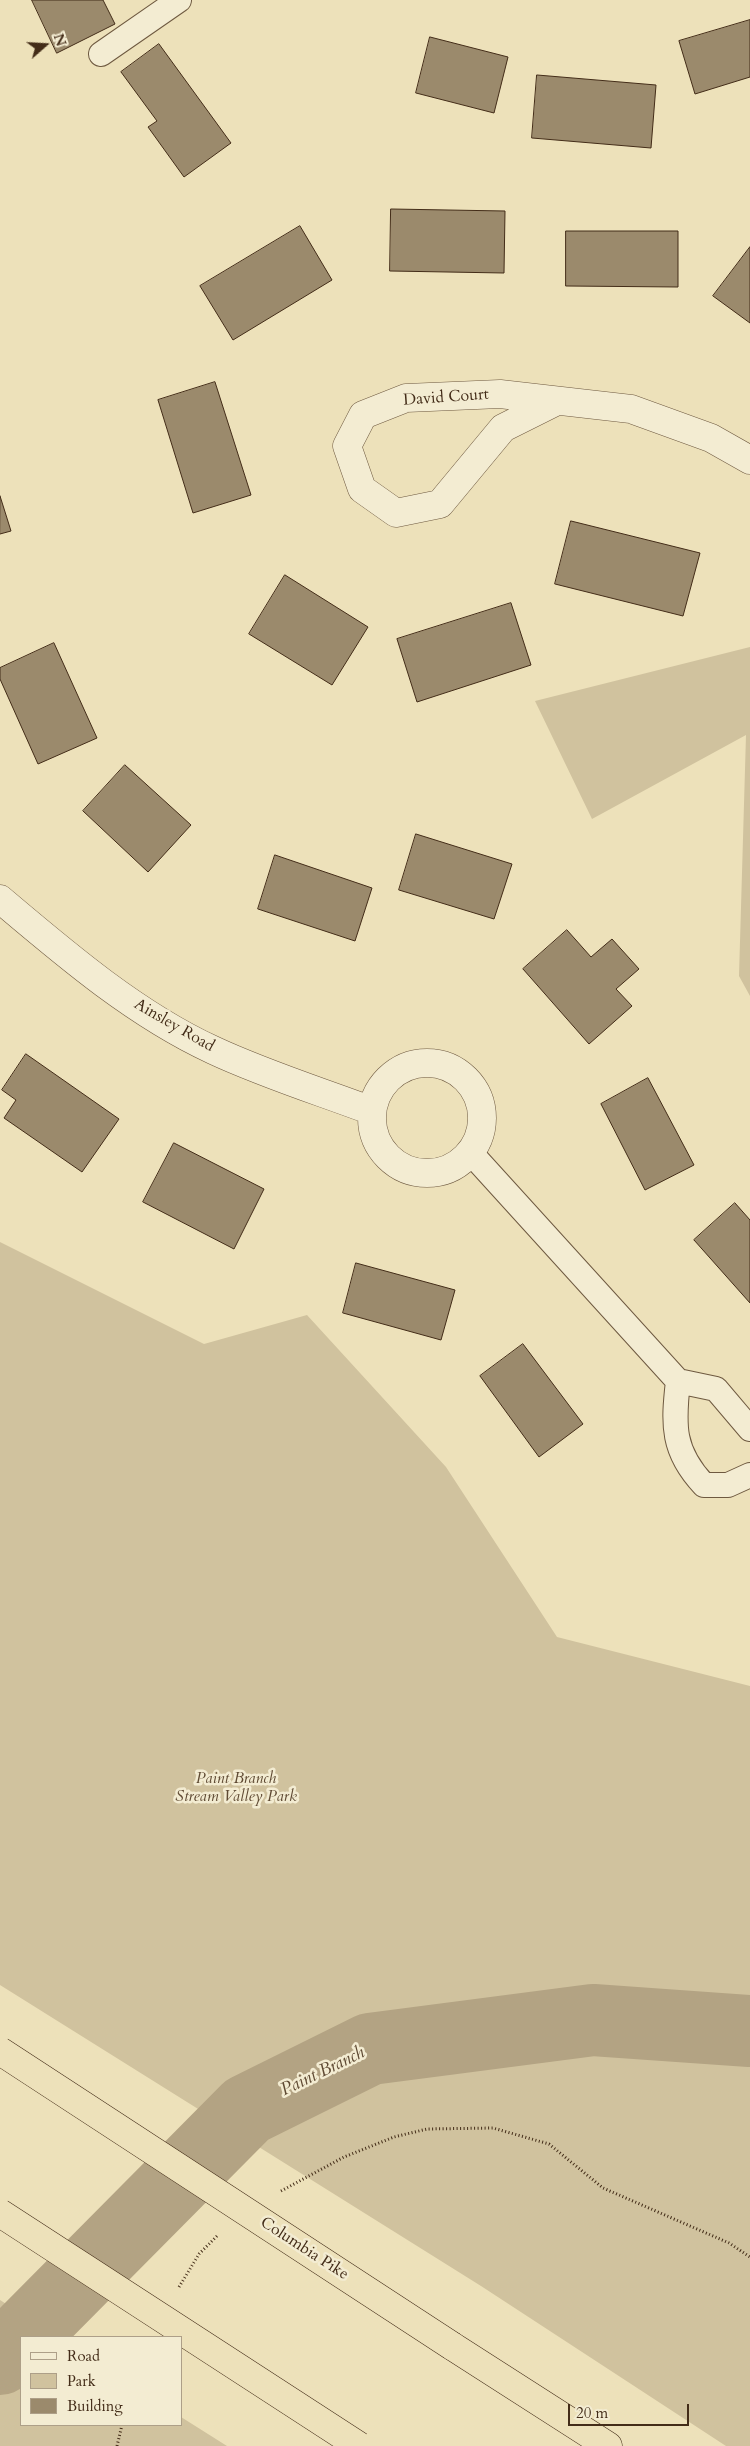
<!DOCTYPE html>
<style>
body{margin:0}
#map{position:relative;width:750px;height:2446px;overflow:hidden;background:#ede1ba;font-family:Cardo,serif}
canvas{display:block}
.legend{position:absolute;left:20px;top:2336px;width:162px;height:90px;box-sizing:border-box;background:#f3ecd2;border:1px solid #ad9f88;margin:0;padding:6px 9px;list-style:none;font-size:15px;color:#432c18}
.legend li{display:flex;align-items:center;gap:10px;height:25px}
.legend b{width:25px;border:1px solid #ad9f88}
.north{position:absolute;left:20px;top:20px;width:50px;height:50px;-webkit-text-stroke:4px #f3ecd2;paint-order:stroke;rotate:71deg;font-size:14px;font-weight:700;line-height:20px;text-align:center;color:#432c18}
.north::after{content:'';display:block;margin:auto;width:18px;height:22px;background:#432c18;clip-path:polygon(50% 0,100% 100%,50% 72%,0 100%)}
.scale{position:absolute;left:568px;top:2404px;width:121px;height:22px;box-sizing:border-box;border:2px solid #432c18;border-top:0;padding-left:6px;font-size:15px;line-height:18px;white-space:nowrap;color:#432c18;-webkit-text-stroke:4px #f3ecd2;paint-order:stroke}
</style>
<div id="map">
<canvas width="750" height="2446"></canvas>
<ul class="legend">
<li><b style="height:6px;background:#f3ecd2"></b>Road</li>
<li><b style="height:14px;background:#d0c29e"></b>Park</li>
<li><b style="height:14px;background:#9b8a6c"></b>Building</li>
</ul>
<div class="north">N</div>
<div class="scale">20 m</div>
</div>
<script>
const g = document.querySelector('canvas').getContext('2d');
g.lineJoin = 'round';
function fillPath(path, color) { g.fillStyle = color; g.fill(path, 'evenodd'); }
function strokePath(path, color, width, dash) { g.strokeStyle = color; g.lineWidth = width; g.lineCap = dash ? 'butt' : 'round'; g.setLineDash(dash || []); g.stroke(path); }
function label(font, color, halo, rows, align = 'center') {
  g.font = font + ' Cardo,serif'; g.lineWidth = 5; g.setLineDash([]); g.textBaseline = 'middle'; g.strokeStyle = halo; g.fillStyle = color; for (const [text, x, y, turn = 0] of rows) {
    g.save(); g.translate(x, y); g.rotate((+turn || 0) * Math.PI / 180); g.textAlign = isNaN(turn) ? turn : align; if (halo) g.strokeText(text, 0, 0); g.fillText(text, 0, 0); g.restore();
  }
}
const green = new Path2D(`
 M750,647v349l-11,-20 7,-241 -154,84 -57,-118z
 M0,1242l204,102 103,-29 139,152 111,170 193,49v760h-24l-245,-160 -481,-301z
 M0,2300l58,37h-37v88h160v-8l46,29h-227z`);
const river = new Path2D(`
 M0,2359l247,-249 123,-61 223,-29 157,11`);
const building = new Path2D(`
 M32,0h71l12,24 -58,29z
 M750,20v57l-55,17 -16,-53z
 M430,37l78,20 -14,56 -78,-20z
 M159,44l72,99 -47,34 -36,-50 9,-6 -36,-49z
 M537,75l119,10 -5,63 -119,-10z
 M391,209l114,2 -1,62 -114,-2z
 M300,226l32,54 -99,60 -33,-54z
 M566,231h112v56l-112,-1z
 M750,247v76l-37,-27z
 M215,382l36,113 -58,18 -35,-113z
 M0,496l11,35 -11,3z
 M571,521l129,32 -17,63 -128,-32z
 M285,575l83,52 -36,58 -83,-51z
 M511,603l20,62 -114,37 -20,-63z
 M54,643l43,95 -59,26 -38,-85v-11z
 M125,765l66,60 -43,47 -65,-61z
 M416,834l96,30 -18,55 -95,-29z
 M275,855l97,33 -17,53 -97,-32z
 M567,930l24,27 21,-18 27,30 -23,20 16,17 -43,38 -66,-75z
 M26,1054l93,65 -37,53 -78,-54 12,-18 -14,-10z
 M648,1078l46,87 -49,25 -44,-86z
 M174,1143l90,46 -30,60 -91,-47z
 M735,1203l15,17v83l-56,-63z
 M356,1263l99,27 -14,50 -98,-27z
 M523,1344l60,80 -44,33 -59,-81z`);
const path = new Path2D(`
 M281,2191l63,-34 50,-20 33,-8 66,-1 56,16 54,44 126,55 21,14
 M179,2287l20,-33 19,-19
 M117,2446l5,-21`);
const lane = new Path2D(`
 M101,54l78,-54
 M470,1152l208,229 38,8 34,40
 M678,1381c-5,44 -6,70 26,104h24l22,-10`);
const street = new Path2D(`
 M557,401l-54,27 -63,76 -44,9 -34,-24 -15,-43 16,-31 43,-17 94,-4 131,15 80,29 39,22
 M0,899c65,55 135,115 213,151 51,24 106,41 159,61
 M372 1118a55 55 0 1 1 110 0a55 55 0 1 1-110 0Z`);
const highway = new Path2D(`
 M452,2346l156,100`);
const highwayBridge = new Path2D(`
 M0,2051l452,295
 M0,2213l359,233`);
const streetNames = [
 ["David Court",446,398,-4],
 ["Ainsley Road",174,1026,30],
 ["Columbia Pike",304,2249,33]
];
const parkNames = [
 ["Paint Branch",236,1779],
 ["Stream Valley Park",236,1797]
];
const waterNames = [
 ["Paint Branch",323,2072,-26]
];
fillPath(green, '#d0c29e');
strokePath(river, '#b3a383', 72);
fillPath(building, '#9b8a6c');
strokePath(building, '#432c18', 1);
strokePath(lane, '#6e5940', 26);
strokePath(street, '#6e5940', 29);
strokePath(highway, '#432c18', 29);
strokePath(path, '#432c18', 3, [1, 2.5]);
strokePath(lane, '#f3ecd2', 24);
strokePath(street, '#f3ecd2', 28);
strokePath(highway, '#ede1ba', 28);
strokePath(highwayBridge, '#432c18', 29, []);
strokePath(highwayBridge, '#ede1ba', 28);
label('16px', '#432c18', '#f3ecd2', streetNames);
label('italic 16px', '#5f4a33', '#f3ecd2', parkNames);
label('italic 18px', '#5f4a33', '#f3ecd2', waterNames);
</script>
